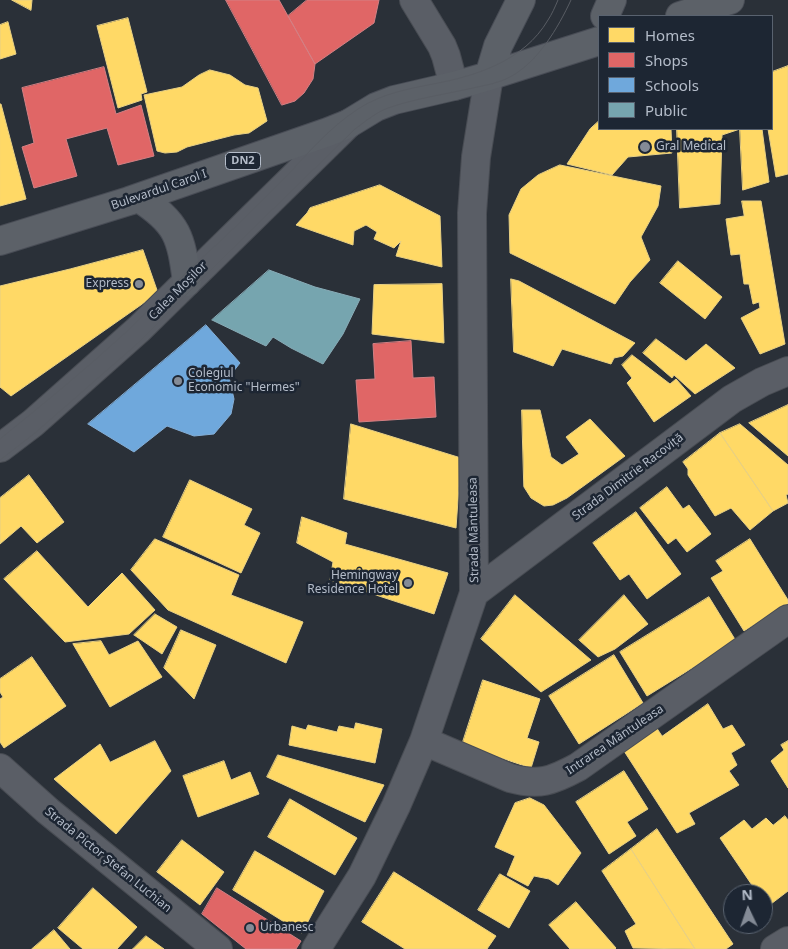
<!DOCTYPE html>
<meta charset="utf-8">
<style>
body{margin:0}
#map{position:relative;width:788px;height:949px;overflow:hidden;background:#2a3038;font-family:"Noto Sans",sans-serif}
canvas{display:block}
.legend{position:absolute;left:598px;top:15px;width:175px;height:115px;box-sizing:border-box;background:#1d2633;border:1px solid #59626f;margin:0;padding:6px 9px;list-style:none;font-size:15px;color:#b4bcc9}
.legend li{display:flex;align-items:center;gap:10px;height:25px}
.legend b{width:25px;border:1px solid #59626f}
.north{position:absolute;left:723px;top:884px;width:50px;height:50px;box-sizing:border-box;background:#1d2633;border:1px solid #59626f;border-radius:50%;rotate:357deg;font-size:14px;font-weight:700;line-height:20px;text-align:center;color:#b4bcc9}
.north::after{content:'';display:block;margin:auto;width:18px;height:22px;background:#848b96;clip-path:polygon(50% 0,100% 100%,50% 72%,0 100%)}
</style>
<div id="map">
<canvas width="788" height="949"></canvas>
<ul class="legend">
<li><b style="height:14px;background:#ffd966"></b>Homes</li>
<li><b style="height:14px;background:#e06666"></b>Shops</li>
<li><b style="height:14px;background:#6fa8dc"></b>Schools</li>
<li><b style="height:14px;background:#76a5af"></b>Public</li>
</ul>
<div class="north">N</div>
</div>
<script>
const g = document.querySelector('canvas').getContext('2d');
g.lineJoin = 'round';
function fillPath(path, color) { g.fillStyle = color; g.fill(path, 'evenodd'); }
function strokePath(path, color, width, dash) { g.strokeStyle = color; g.lineWidth = width; g.lineCap = dash ? 'butt' : 'round'; g.setLineDash(dash || []); g.stroke(path); }
function label(font, color, halo, rows, align = 'center') {
  g.font = font + ' "Noto Sans",sans-serif'; g.lineWidth = 5; g.setLineDash([]); g.textBaseline = 'middle'; g.strokeStyle = halo; g.fillStyle = color; for (const [text, x, y, turn = 0] of rows) {
    g.save(); g.translate(x, y); g.rotate((+turn || 0) * Math.PI / 180); g.textAlign = isNaN(turn) ? turn : align; if (halo) g.strokeText(text, 0, 0); g.fillText(text, 0, 0); g.restore();
  }
}
const homes = new Path2D(`
 M12,0h20l-1,10z
 M128,18l19,74 -6,2 1,6 -24,8 -21,-82z
 M8,22l8,32 -16,5v-34z
 M788,66v108l-12,3 -8,-48h4v-57z
 M210,70l20,5 15,10 13,3 9,33 -18,12 -15,2 -47,12 -10,5 -12,1 -8,-2 -13,-56 38,-8 17,-12z
 M0,104h1l25,95 -26,7z
 M599,121v8h72l1,24 -44,4 -16,18 -45,-11 23,-35z
 M677,129h63l-18,6 -2,69 -40,4z
 M740,129h22l7,53 -26,8z
 M560,165l101,21 -3,20 -17,31 9,23 -20,22 -15,22 -105,-51 -1,-38 12,-26 17,-14z
 M380,185l60,31 2,51 -46,-11 5,-15 -7,7 -20,-9 3,-7 -11,-7 -12,6 -1,14 -57,-20 11,-12 3,-5z
 M742,201h19l24,143 -25,10 -19,-36 19,-10 -1,-6 -6,2 -4,-20h-5l-4,-30 -9,1 -5,-36 18,-3z
 M143,250l15,43 -147,103 -11,-9v-101l70,-17z
 M678,261l44,36 -17,22 -45,-36z
 M511,279l8,2 116,62 -12,13 -9,2 -3,6 -49,-15 -9,17 -39,-14z
 M442,284l2,59 -72,-9 2,-49z
 M656,339l30,22 20,-17 29,24 -40,26 -21,-19 -2,3 -29,-25z
 M632,355l38,29 6,-5 15,17 -37,26 -27,-39 5,-5 -10,-13z
 M788,405v51l-39,-33z
 M522,410h18l11,47 11,8 17,-11 -13,-17 24,-18 35,37 -58,42 -14,7 -9,1 -13,-8 -7,-11z
 M351,424l110,34 -5,70 -112,-29z
 M740,424l48,41v29l-2,1 2,8 -15,8 -53,-78z
 M720,433l53,78 -23,19 -19,-22 -16,8 -27,-41v-6l-5,-7z
 M29,475l35,47 -27,21 -16,-17 -21,18v-46z
 M190,480l62,29 -8,16 16,8 -19,40 -78,-36z
 M667,487l16,22 6,-4 22,29 -24,18 -11,-14 -8,6 -28,-36z
 M636,512l45,62 -34,25 -18,-25 -9,6 -27,-37z
 M302,517l45,16 -2,11 103,29 -14,41 -104,-34 3,-18 -36,-19z
 M155,539l84,36 -8,20 72,27 -17,41 -118,-53 -37,-40z
 M750,539l38,61v4l-44,27 -33,-53 12,-7 -7,-10z
 M37,551l51,56 34,-34 33,37 -26,24 -64,8 -61,-63z
 M515,595l76,65 -50,32 -60,-53z
 M624,595l24,29 -33,25 -17,8 -19,-17z
 M709,597l27,44 -89,55 -27,-44z
 M155,614l22,13 -15,27 -28,-19z
 M181,630l35,15 -22,54 -30,-31z
 M101,641l8,14 29,-14 24,36 -52,30 -37,-63z
 M614,655l29,48 -64,41 -30,-48z
 M32,657l34,49 -62,42 -4,-6v-43l3,-2 -3,-5v-13z
 M483,680l57,19 -13,39 12,4 -8,26 -69,-23z
 M708,704l15,25 9,-4 13,20 -14,8 6,12 -8,6 10,14 -50,28 6,11 -18,9 -53,-82 32,-24 6,9z
 M356,723l26,6 -7,34 -86,-18 3,-19 14,4 2,-5 29,7 2,-6 15,3z
 M155,741l16,30 -55,63 -62,-55 46,-35 10,18z
 M788,741v47l-17,-27 13,-11 -3,-5z
 M278,755l106,30 -19,37 -98,-45z
 M224,761l7,19 19,-8 9,22 -61,23 -15,-41z
 M624,771l24,38 -21,13 9,14 -27,18 -33,-52z
 M530,798l14,7 37,48 -23,32 -9,-6 -15,-3 -6,10 -21,-11 8,-19 -20,-9 20,-44z
 M290,799l67,39 -22,37 -67,-38z
 M785,816l3,4v71l-21,16 -4,-6v-7h-5l-38,-56 24,-18 8,9 14,-11 7,7z
 M657,829l76,115 -7,5h-31l-64,-100z
 M182,840l42,32 -24,33 -43,-33z
 M631,849l64,100 -62,-1 -8,-17 11,-7 -34,-53z
 M255,851l69,40 -22,42 -69,-43z
 M394,872l102,64 -9,13h-82l-43,-27z
 M500,874l30,17 -21,37 -31,-18z
 M93,888l44,39 -20,22h-34l-25,-21z
 M576,902l40,46 -1,1h-45l-21,-24z
 M54,930l16,19h-38z
 M146,936l18,13h-31z`);
const shops = new Path2D(`
 M226,0h53l36,64 -2,15 -9,14 -9,8 -13,4z
 M307,0h72l-5,23 -59,41 -27,-48z
 M104,67l12,47 25,-9 13,51 -36,9 -11,-37 -41,11 11,37 -43,12 -12,-41 12,-4 -12,-55z
 M411,341l2,37 21,-1 2,40 -77,5 -3,-42 19,-1 -2,-35z
 M217,888l84,53 -5,8h-50l-44,-35z`);
const schools = new Path2D(`
 M206,325l34,38 -11,14 5,22 -3,15 -17,20 -20,2 -27,-10 -33,26 -46,-28z`);
const public = new Path2D(`
 M269,270l46,17 45,12 -17,35 -20,30 -32,-16 -18,-11 -7,9 -54,-26z`);
const minor = new Path2D(`
 M414,0l28,46 4,10 8,30
 M0,448l33,-25 106,-94 209,-205
 M474,593l258,-194 30,-17 26,-11
 M424,741l86,37c29,8 42,3 68,-11l210,-148
 M0,768l48,43 170,138
 M316,949l46,-73 34,-70 28,-65 50,-148 -2,-380 4,-56 13,-81
 M775,949l13,-8`);
const major = new Path2D(`
 M605,16l7,-16
 M680,16l50,-16
 M489,76l9,-30 23,-46
 M139,198c39,25 42,39 48,84
 M0,241l129,-40 199,-69 20,-8 28,-17 18,-7 60,-14 35,-10 110,-35`);
const tram = new Path2D(`
 M0,439c42,-34 84,-68 124,-105 21,-20 41,-41 62,-61 15,-15 32,-29 47,-44 17,-17 34,-33 51,-50 23,-25 45,-51 74,-70 23,-15 49,-20 75,-25 43,-8 91,-23 115,-64 4,-6 7,-13 10,-20
 M0,460l35,-27 102,-89 95,-95 123,-120c11,-8 20,-16 33,-21 25,-9 58,-14 85,-20 13,-3 26,-5 37,-11 28,-15 48,-49 61,-77`);
const markers = [
 [645,147,6,"#848b96"],
 [139,284,5,"#848b96"],
 [178,381,5,"#848b96"],
 [408,583,5,"#848b96"],
 [250,928,5,"#848b96"]
];
const shields = [
 [243,161,35]
];
const shieldNames = [
 ["DN2",243,161]
];
const poiNames = [
 ["Gral Medical",656,147],
 ["Express",129,284,"right"],
 ["Colegiul",188,374],
 ["Economic \"Hermes\"",188,388],
 ["Hemingway",398,576,"right"],
 ["Residence Hotel",398,590,"right"],
 ["Urbanesc",260,928]
];
const streetNames = [
 ["Bulevardul Carol I",159,190,-19],
 ["Calea Moșilor",178,291,-45],
 ["Strada Dimitrie Racoviță",628,477,-37],
 ["Strada Mântuleasa",474,530,-91],
 ["Intrarea Mântuleasa",615,740,-34],
 ["Strada Pictor Ștefan Luchian",108,860,39]
];
fillPath(homes, '#ffd966');
strokePath(homes, '#e8d084', 1);
fillPath(shops, '#e06666');
strokePath(shops, '#d38084', 1);
fillPath(schools, '#6fa8dc');
strokePath(schools, '#84aed6', 1);
fillPath(public, '#76a5af');
strokePath(public, '#89acb7', 1);
strokePath(minor, '#484c53', 30);
strokePath(major, '#484c55', 30);
strokePath(minor, '#5a5e66', 28);
strokePath(major, '#5c6168', 28);
strokePath(tram, '#595d64', 1);
for (const [x, y, r, color] of markers) { const dot = new Path2D(); dot.arc(x, y, r, 0, 2 * Math.PI); g.fillStyle = color; g.fill(dot); strokePath(dot, '#1d2633', 2); }
for (const [x, y, w] of shields) { const box = new Path2D(); box.roundRect(x - w / 2, y - 8.5, w, 17, 4); g.fillStyle = '#1d2633'; g.fill(box); strokePath(box, '#b4bcc9', 1); }
label('bold 11px', '#b4bcc9', null, shieldNames);
label('12px', '#b4bcc9', '#1d2633', poiNames, 'left');
label('12px', '#b4bcc9', '#1d2633', streetNames);
</script>
